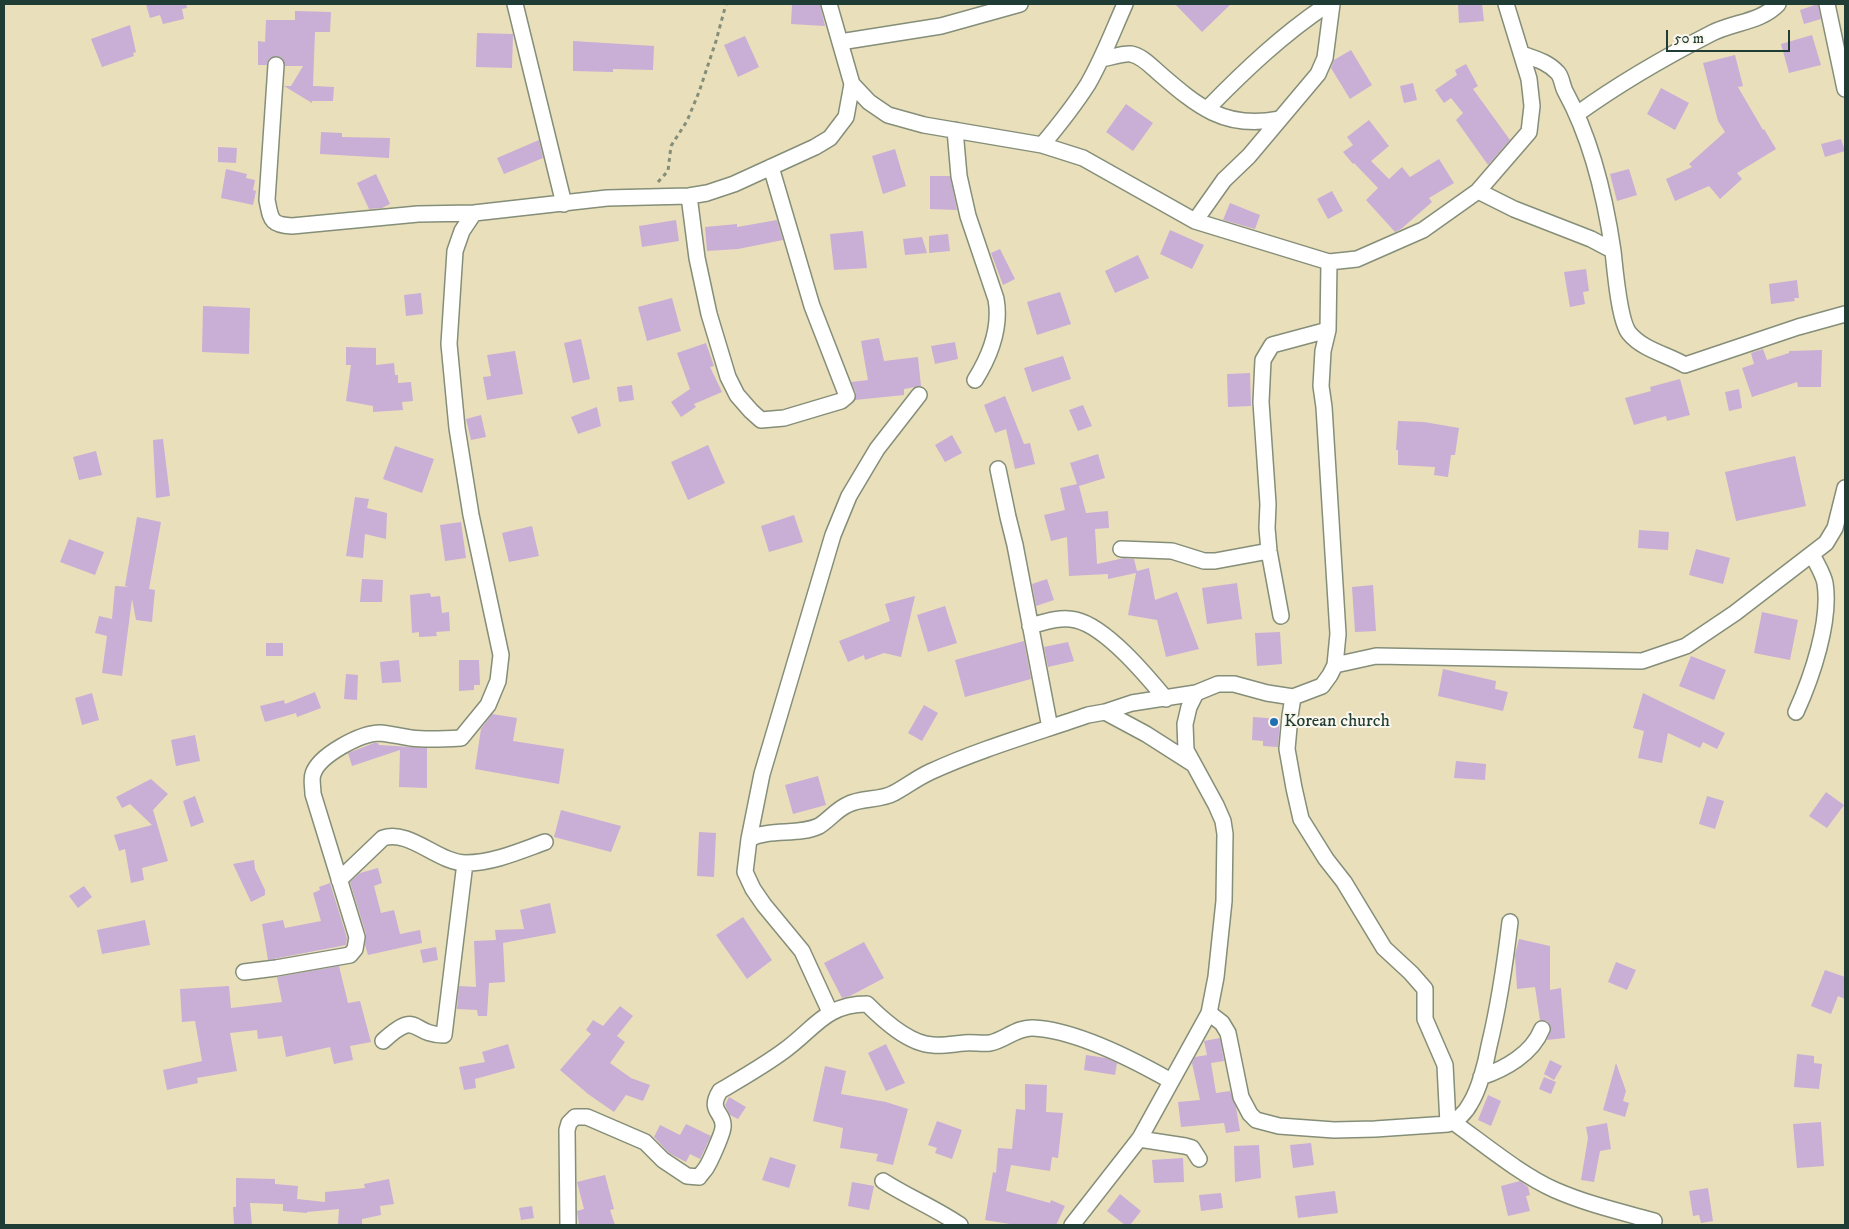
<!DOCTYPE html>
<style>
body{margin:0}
#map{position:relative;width:1849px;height:1229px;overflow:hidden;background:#eadfbb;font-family:"IM FELL DW Pica",serif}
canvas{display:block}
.frame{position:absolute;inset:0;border:5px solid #1f3d34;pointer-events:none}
.scale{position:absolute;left:1666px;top:30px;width:124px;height:22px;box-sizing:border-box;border:2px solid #1f3d34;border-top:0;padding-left:6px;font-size:15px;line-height:18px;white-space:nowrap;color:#1f3d34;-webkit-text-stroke:4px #fbf7ec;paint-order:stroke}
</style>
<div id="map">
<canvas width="1849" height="1229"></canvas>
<div class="frame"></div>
<div class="scale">50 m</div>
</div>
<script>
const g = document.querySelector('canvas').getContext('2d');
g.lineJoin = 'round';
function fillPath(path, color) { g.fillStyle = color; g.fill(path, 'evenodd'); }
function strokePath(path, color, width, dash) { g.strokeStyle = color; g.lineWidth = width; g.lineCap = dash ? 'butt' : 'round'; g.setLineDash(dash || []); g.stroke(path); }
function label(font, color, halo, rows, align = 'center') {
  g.font = font + ' "IM FELL DW Pica",serif'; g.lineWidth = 4; g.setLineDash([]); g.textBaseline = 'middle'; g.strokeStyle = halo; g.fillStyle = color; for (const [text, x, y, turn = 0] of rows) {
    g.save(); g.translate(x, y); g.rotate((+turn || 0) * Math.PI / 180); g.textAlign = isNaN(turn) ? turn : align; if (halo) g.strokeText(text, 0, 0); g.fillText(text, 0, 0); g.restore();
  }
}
const building = new Path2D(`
 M146,4h40l1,4 -5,1 2,10 -21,5 -3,-9 -10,3z
 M792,4h28l5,22 -34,-2z
 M1175,4h56l-29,28z
 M1458,4h24l2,17 -25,2z
 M1818,4l3,15 -17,5 -4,-14z
 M295,11l36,1 -1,20h-15l-2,54 21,1 -1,14h-21v2l-28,-17h7l12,-20h-18l-3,-8 -6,-2 -7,3 -2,6h-9v-24l7,1 1,-22h29z
 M130,25l6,27 -3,1 1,3 -32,11 -11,-28z
 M477,33l36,1 -1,34 -36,-1z
 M1812,35l9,30 -32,8 -8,-29z
 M745,36l14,31 -21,10 -14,-32z
 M573,41l81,5 -1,24 -40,-1v3l-40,-1z
 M1351,50l21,35 -22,14 -19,-31 3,-8z
 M1735,55l8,31 -5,1 25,43 1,-1 12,20 -39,24 5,6 -22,20 -11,-13 -34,15 -9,-22 26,-12 -3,-3 36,-32 -7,-11 -15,-58z
 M1466,64l12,22 -5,3 37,51 -22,25 -32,-45 7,-7 -12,-15 -7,5 -9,-13 22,-15 -2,-5z
 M1413,83l4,17 -13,3 -4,-17z
 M1661,88l28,15 -14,27 -28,-16z
 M1126,104l27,19 -20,28 -27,-19z
 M1369,120l20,26 -18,15 18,18 13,-12 8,10 29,-18 15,24 -25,15 3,4 -31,27 -6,3 -29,-32 12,-12 -24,-25 -1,1 -10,-12 10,-7 -6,-8z
 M321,132l21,1v4l48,1 -1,20 -69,-4z
 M1841,139l4,12 -20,6 -4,-13z
 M539,140l4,18 -39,16 -7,-16z
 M218,147l19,1 -1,15 -18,-1z
 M895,149l11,37 -23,8 -11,-38z
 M226,169l21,5 -1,4 9,2 -2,10 3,1 -3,14 -32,-7z
 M1629,169l8,26 -20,6 -7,-27z
 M376,174l14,30 -8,4 -13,1 -12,-26z
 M930,176h20l7,34 -27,-1z
 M1332,191l11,20 -15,8 -11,-20z
 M1230,203l30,12 -5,14 -32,-9z
 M676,220l3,21 -37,6 -3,-21z
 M777,220l6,20 -45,9 -31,2 -2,-24 32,-3v3z
 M1170,230l34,15 -12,24 -32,-15z
 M863,231l4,37 -33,2 -4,-36z
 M948,234l2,17 -21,2v-17z
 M922,237l5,16 -22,2 -2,-16z
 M1000,249l15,30 -12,6 -12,-32z
 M1138,255l11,23 -34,15 -10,-22z
 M1586,269l3,22 -6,1 2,12 -15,3 -6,-35z
 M1797,280l2,18h-5l1,3 -24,3 -2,-20z
 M1060,292l11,32 -34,11 -10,-33z
 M421,293l2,21 -17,2 -2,-21z
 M672,298l9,33 -34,10 -9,-34z
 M203,306l47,2 -1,46 -47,-2z
 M879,338l5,23 34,-4 3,29 -17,3v6l-49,5 1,-7 -5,-11 17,-2 -7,-39z
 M581,339l9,40 -17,4 -9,-40z
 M955,342l3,17 -23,5 -4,-18z
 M706,343l8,23 -4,1 12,25 -28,12 2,3 -15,10 -10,-15 19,-13 -13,-36z
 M346,347l30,1v17l18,-2 1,12h3v8l13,-1 2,19 -11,1 1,8 -30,2v-6l-27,-5 5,-36h-5z
 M1763,349l4,11 22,-7v-2l33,-1 -1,37h-23l-1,-5 -45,15 -10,-29 12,-4 -3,-11z
 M515,351l8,43 -36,6 -4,-23 8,-1 -4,-21z
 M1063,356l8,23 -39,13 -8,-24z
 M1250,373l1,33 -23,1 -1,-33z
 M1680,379l10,36 -23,6 -1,-5 -32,9 -9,-27 26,-7 -1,-4z
 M632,385l2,15 -15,2 -2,-15z
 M1739,389l3,19 -13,3 -4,-19z
 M1005,396l19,48 6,-1 5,21 -20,5 -9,-40 -11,4 -11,-28z
 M1083,405l9,21 -14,5 -9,-21z
 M597,407l4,19 -23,8 -7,-17z
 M481,415l5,22 -15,3 -5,-21z
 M1398,421l26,1 35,6 -4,27h-4l-3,22 -14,-2 1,-8 -37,-2v-15h-2z
 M952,435l10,18 -17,9 -10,-17z
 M163,439l7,57 -14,2 -3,-58z
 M708,445l17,38 -37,17 -17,-38z
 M395,446l39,13 -12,34 -39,-14z
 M96,451l6,24 -23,5 -6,-23z
 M1098,454l7,24 -26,8 7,27 22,-2 1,17 -14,1 2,35 27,-6 10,1 3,12 12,-3 6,32 22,-8 22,57 -33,8 -9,-37 -29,-5 8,-42 -28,6v-5l-39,2 -2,-39 -16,4 -7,-26 21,-5 -5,-22 17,-4 -7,-21z
 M1795,456l11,50 -70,15 -11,-49z
 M355,497l14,2 -2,9 20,5 -1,26 -21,-5 -2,24 -17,-2z
 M794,515l9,27 -34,10 -8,-26z
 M137,517l24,5 -12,67 6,1 -3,32 -16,-2 -4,-21 -10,77 -20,-3 5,-37 -12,-3 4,-17 13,3 3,-33 15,1 -5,-1z
 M461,522l5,36 -21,3 -5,-36z
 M532,526l7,30 -30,6 -7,-29z
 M1639,530l30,2 -1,18 -30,-2z
 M69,539l35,13 -9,23 -35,-13z
 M1696,549l34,9 -7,26 -34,-9z
 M362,579l21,1 -1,22h-22z
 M1047,579l7,21 -18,6 -4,-22z
 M1237,583l5,36 -35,5 -5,-36z
 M1373,585l3,46 -21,1 -3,-45z
 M430,593l1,4 9,-1 2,17 7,-1 1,19 -14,1 1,4 -18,1v-5l-7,1 -2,-38z
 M915,596l-14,61 -17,-4 -19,7 -1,-5 -16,7 -9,-21 51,-20 -5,-17z
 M945,606l12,37 -29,9 -11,-37z
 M1762,612l36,8 -8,40 -36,-7z
 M1280,632l2,32 -25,2 -2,-33z
 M1024,641l7,38 -66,18 -10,-37z
 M1068,642l6,19 -26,6 -4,-20z
 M266,643h17v13h-17z
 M1691,656l35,14 -12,30 -35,-14z
 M399,660l2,22 -19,1 -2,-21z
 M459,660h20l1,25h-6v5l-15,1z
 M1443,669l53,12 -1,8 13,3 -5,19 -65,-15z
 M346,674l12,1 -1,25 -13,-1z
 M315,692l6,16 -24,9 -1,-4 -31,9 -5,-16 24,-6 1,4z
 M92,693l7,27 -17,5 -7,-27z
 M1643,693l82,40 -8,16 -14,-7 -3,6 -32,-15 -6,30 -24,-5 6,-27 -11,-3z
 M924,705l14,8 -16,28 -14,-8z
 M492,714l25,4 -4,23 51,8 -5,35 -84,-15 6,-40z
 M1253,717l27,2 -2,28 -15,-1v-5l-11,-1z
 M195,735l5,26 -24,5 -5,-26z
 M374,743h4l1,2 48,3v40l-28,-1 1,-37 -48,16 -4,-13z
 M1456,761l30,3 -1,16 -31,-2z
 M818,776l8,29 -33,9 -8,-29z
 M151,779l17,15 -15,16 15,51 -26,7 2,12 -13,3 -6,-34 -6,2 -5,-16 38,-10 -22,-21 -8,4 -6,-11z
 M1826,792l18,13 -17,23 -18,-12z
 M195,796l9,26 -13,5 -8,-26z
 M1707,796l17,5 -9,28 -16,-5z
 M561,810l60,16 -10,26 -57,-15z
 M699,832l17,1 -2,44 -17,-1z
 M254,860l1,9 10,21v5l-14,7 -18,-38z
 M378,868l4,15 -8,3 7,27 13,-3 6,24 20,-4 2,13 -54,12 -3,-10 1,-11 -16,-52 10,-9z
 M330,883l17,55 -1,7 -78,15 -6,-36 21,-4 2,8 36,-7 -8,-28 7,-3 -1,-3z
 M84,886l8,11 -14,11 -9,-12z
 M550,903l6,30 -53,10 2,39 -16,1 -2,33h-9l-1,-6 -20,-1 2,-23 17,1 -2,-46 22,-1 -1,-10 29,-1 -4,-19z
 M743,917l29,43 -25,19 -31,-44z
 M145,920l5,25 -48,9 -5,-24z
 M1519,939l31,7v44l11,-2 4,50 -18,2 4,-12 -4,-7 -7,-1 -5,-33 -18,2 -2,-34z
 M864,942l20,36 -34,18 -8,2 -18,-35z
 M436,947l2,13 -15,3 -3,-13z
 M1616,962l20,8 -9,20 -19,-8z
 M339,966l9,37 12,-2 11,41 -21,4 3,14 -19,4 -4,-17 -44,10 -4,-21 -24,3 -1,-9 -27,3 7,38 -40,7 1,5 -31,7 -4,-20 39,-9 -7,-40 -13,1 -2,-33 49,-3 2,22 51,-6 -5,-25z
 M1825,970l20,7v22l-7,-3 -7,18 -20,-8z
 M620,1006l13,10 -16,20 8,6 -15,21 21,15 19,7 -7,16 -17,-6 -12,17 -26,-18 -28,-24 31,-36 -5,-4 7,-10 10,6z
 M1220,1038l4,23 -13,2 5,30 14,-2 6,16 4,24 -14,2 -2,-10 -43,4 -3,-25 22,-2 -8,-37 3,-6 12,-2 -3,-14z
 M508,1044l7,24 -40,11 1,9 -12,2 -5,-23 26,-5 -3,-10z
 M886,1044l19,39 -19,8 -18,-38z
 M1797,1054l17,2v7l8,1 -3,25 -25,-2z
 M1086,1055l20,3 11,5 -2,12 -31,-5z
 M1550,1060l12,6 -8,14 -10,-6z
 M1616,1063l10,28 -3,10 6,2 -4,14 -22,-7z
 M825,1066l21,5 -5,23 45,8 22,7 -15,56 -17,-4 2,-7 -38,-6 3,-20 -30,-7z
 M1544,1077l12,5 -5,12 -12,-5z
 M1025,1084l22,1 -1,27 17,1 -5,45 -6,-1 -2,14 -39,-6 -5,26 44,12 1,-3 14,6 -9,19h-40l-31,-5 8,-48 3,1 2,-25 14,1 4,-40 9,1z
 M1488,1095l13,6 -10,25 -13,-6z
 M729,1097l17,10 -8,12 -8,-4 -5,-10z
 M937,1121l25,9 -10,29 -17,-6 2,-5 -9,-3z
 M1821,1122l3,44 -27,2 -4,-44z
 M1607,1123l4,26 -11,2 -6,31 -13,-2 7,-42 -2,-11z
 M686,1124l25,12 -11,23 -10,-5 -4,8 -17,-9 -15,-16 6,-12 20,10z
 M1311,1143l3,22 -21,3 -3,-23z
 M1259,1145l2,33 -26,4 -1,-36z
 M770,1157l26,8 -7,23 -27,-8z
 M1183,1158l1,24 -30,1 -2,-23z
 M605,1175l9,34 -4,1 5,15h-36l-2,-14 7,-2 -7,-27z
 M236,1178l39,1v5l23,2 -1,13 28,3v-10l40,-4 -1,-4 25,-5 5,25 -14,2 1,9 -19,4v6h-24l1,-16 -32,3v1l-24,-2v-7l-33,-1 2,22h-18l-1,-18h3z
 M1520,1181l8,6 2,8 -4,1 4,15 -22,5 -7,-30z
 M852,1182l22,4 -5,24 -21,-4z
 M1708,1188l5,33 -12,2 -2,-8 -6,1 -4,-25z
 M1335,1191l3,22 -40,5 -3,-22z
 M1221,1193l2,15 -22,3 -2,-16z
 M1120,1194l21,17 -11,14h-5l-18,-14z
 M532,1206l2,12 -13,2 -2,-12z`);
const path = new Path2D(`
 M658,182l10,-11 3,-25 16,-25 12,-29 17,-51 10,-37`);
const street = new Path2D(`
 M515,4l49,200
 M829,4l23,80 17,18 19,13 36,10 118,20 41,13 112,63 134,41 -1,68 -5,21 -2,35 3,21 14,227 -3,31 -5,10 -8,11 -29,11 -26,-4 -33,-9h-16l-22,9 -7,14 -4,17 1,26 30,55 7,16 2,13 -1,67 -8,76 -7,36 -69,125 -68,87
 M1827,4l18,85
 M840,42l101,-16 79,-22
 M1522,54c14,5 26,8 36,19 4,5 4,12 7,18 27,49 40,105 48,160 2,18 6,69 16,82 14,17 37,21 56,32l113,-38 47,-13
 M1101,59c7,-1 23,-6 30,-5 11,2 20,12 28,19 38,33 66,57 120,46
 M276,65l-9,135c4,19 3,25 25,26l126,-12 56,-1 133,-15 82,-2 18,-3 27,-9 81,-37 15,-9 16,-21 6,-33
 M1207,109c38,-39 76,-75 121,-105
 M1577,114c43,-31 88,-57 135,-81 22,-11 49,-11 66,-29
 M955,130l4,46 9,40 28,83c5,28 -6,57 -21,81
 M1042,145c16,-19 32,-39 46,-61 15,-26 25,-53 37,-80
 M1478,191l36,18 77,30 21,11
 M689,196l8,62 12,56 19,63 9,18 14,16 10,9 23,-2 57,-17 6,-5 -35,-90 -41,-139
 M1195,221l29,-41 25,-24 69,-82 7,-16 7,-54
 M1329,262l28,-3 66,-29 55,-39 51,-59 3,-26 -3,-27 -23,-75
 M998,469l10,48 7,28 35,183
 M1121,549l51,2 32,10h11l54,-10
 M1281,616l-12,-65 -2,-23 1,-24 -7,-102 2,-42 9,-15 56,-15
 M1030,626c14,-4 31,-10 46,-6 30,7 70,55 90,79
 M1335,665l41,-9 266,5 44,-15 49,-33 91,-70 9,-15 10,-40
 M1293,697l-3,19 -3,33 7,39 7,31 25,40 18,23 40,66 27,25 14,16v30l20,46 3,59
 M1105,712l27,-9 64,-10
 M1796,712c16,-35 35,-91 29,-129 -2,-10 -9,-20 -13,-29
 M749,839c22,-11 49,-3 70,-13 10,-6 17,-16 28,-21 14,-8 33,-4 47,-12 13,-7 23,-15 36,-21 50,-23 106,-39 158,-57l17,-3 41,22 47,30
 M339,880l44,-42c27,-9 55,25 83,25 27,0 54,-12 79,-21
 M244,972l32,-4 74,-13 5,-6 2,-12 -44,-143c0,-6 -2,-15 0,-20 6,-19 48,-41 67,-41 10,1 20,3 31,5 16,2 33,1 50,0l27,-33 10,-24 3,-26 -30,-140 -14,-87 -8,-84 6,-93 7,-20 12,-18
 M830,1012l-28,-61 -38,-46 -11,-16 -8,-17 4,-33 13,-65 71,-239 16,-39 28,-47 42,-54
 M1209,1013l13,10 6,10 13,64 9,17 6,6 23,6 55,4 41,-1 73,-5c9,-3 18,-12 22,-20 9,-14 16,-41 19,-58 10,-41 16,-82 21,-124
 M383,1041c36,-33 27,-6 61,-6l21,-172
 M1481,1077c24,-8 51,-23 61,-48
 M1453,1122c31,22 68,53 102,68 32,14 66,22 99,31
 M1139,1139l46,7 7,2 7,11
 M883,1181c25,16 52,27 77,44
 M568,1225l-1,-95 2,-7 6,-6h12l58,25 18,18 24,16 12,1c2,-3 5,-6 7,-9 4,-6 17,-35 17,-41 2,-15 -16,-15 -3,-36 22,-13 45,-26 65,-41 30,-22 41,-46 82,-46 16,16 42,40 66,41 10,1 20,-1 31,-2 8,-1 18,1 26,0 15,-3 27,-16 43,-15 44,2 101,32 138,53`);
const markers = [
 [1274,722,5,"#1f6fb2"]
];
const poiNames = [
 ["Korean church",1284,722]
];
fillPath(building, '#c9aed6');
strokePath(street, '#848e78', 18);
strokePath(path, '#848e78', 3, [4, 4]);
strokePath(street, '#fff', 15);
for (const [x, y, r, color] of markers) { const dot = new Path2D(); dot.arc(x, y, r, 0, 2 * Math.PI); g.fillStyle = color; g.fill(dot); strokePath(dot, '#fbf7ec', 2); }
label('18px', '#1f3d34', '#fbf7ec', poiNames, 'left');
</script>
